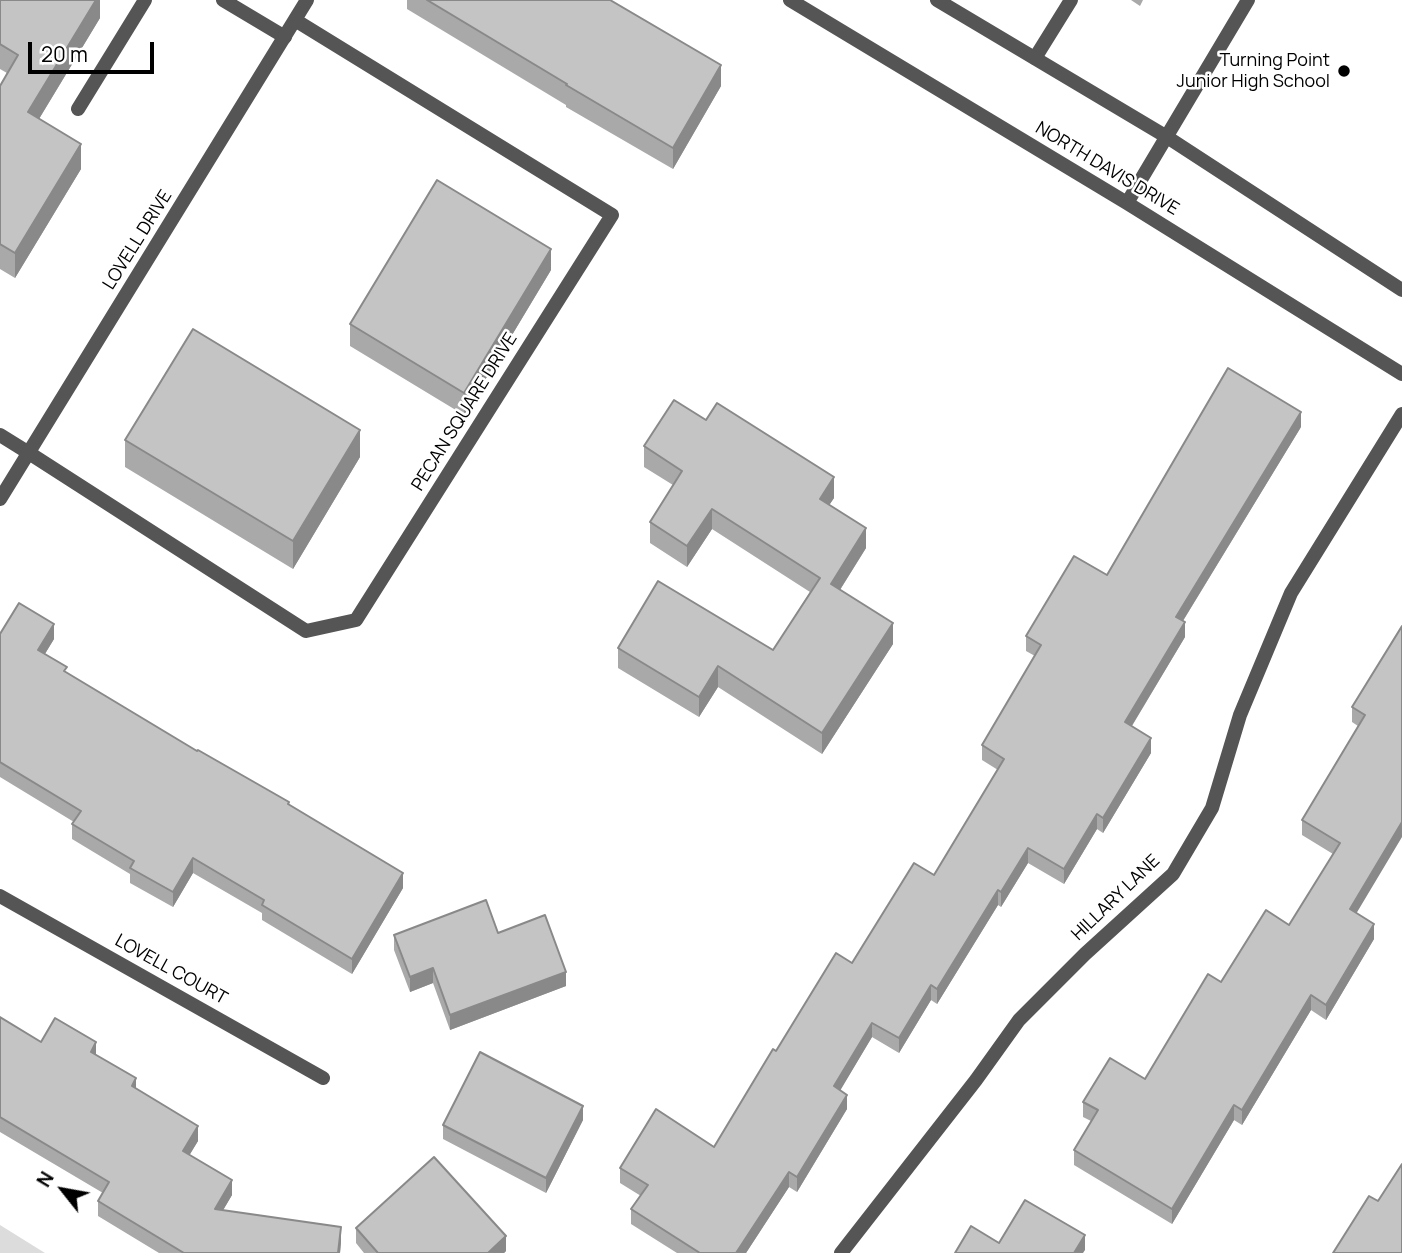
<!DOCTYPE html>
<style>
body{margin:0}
#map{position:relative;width:1402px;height:1253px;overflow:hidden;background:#fff;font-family:Manrope,sans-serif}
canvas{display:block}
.north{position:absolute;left:28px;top:1155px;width:70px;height:70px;-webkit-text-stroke:5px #fff;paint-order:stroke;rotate:301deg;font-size:19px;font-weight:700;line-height:28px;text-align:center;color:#000}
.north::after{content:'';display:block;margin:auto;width:24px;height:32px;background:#000;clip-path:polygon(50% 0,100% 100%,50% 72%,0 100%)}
.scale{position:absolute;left:28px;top:42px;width:126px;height:32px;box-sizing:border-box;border:4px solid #000;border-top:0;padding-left:9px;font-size:21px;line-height:24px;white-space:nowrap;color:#000;-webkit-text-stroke:5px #fff;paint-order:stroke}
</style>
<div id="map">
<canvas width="1402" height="1253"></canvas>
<div class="north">N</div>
<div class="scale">20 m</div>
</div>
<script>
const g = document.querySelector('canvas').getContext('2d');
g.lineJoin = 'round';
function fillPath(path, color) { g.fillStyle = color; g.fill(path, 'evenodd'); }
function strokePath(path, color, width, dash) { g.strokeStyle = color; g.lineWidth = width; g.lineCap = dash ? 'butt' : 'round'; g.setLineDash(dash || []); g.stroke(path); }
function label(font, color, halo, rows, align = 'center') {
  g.font = font + ' Manrope,sans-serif'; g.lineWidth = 5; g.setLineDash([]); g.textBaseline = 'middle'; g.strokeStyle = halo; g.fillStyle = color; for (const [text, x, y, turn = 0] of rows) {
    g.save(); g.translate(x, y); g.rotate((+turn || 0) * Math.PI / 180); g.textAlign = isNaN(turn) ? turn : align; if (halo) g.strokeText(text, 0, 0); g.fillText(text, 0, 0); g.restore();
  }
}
const green = new Path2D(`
 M0,1225l45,28h-45z`);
const service = new Path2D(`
 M223,0l62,37
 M1035,58l36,-58
 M78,109l67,-109
 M0,435l29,18`);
const minor = new Path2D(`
 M29,453l277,178 50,-11 256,-405 -317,-195
 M0,499l307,-499
 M0,896l323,182
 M841,1253l135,-173 43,-60 66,-66 88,-80 39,-66 28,-93 51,-122 111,-179`);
const tertiary = new Path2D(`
 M790,0l337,203 275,171
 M937,0l230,137 235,153
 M1127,203l121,-203`);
const wall = new Path2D(`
 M0,0h100v18l-61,101 42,50 -66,109 -15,-9v-183l7,-13 -7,-4z
 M407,0h203l111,86 -48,83 -107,-62v-2l-159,-96z
 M1131,0h12l-3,6z
 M551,270l-87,145 -114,-69v-22z
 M706,420l128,78 -5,7 37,43 -26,42 53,54 -71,110 -104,-67 -19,30 -81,-49v-20l155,2 37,-58 -98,-63 -25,38 -37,-24v-21l23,-37 -29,-18v-21z
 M1301,427l-118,194 2,16 -53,89 19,27 -48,80 -6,-4 -33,55 -36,-21 -27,44 -3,-2 -61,99 -6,-4 -32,53 -27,-16 -32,53 7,19 -50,83 -8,-5 -43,66h-69l-46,-29v-15l10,-13 -21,-13v-15l94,-21 62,-96 76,-88 82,-88 64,-105 -16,-10v-15l53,-89 -9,-5v-15z
 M125,440l235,17 -67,112 -168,-102z
 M1402,626l-46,287 18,26 -48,81 -15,-10 -69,115 -8,-5 -62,104 -98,-59v-15l17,-29 -8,-4v-15l62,-23 76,-97 68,-57 44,-71 -31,-19v-15l56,-94 -6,-4v-15z
 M0,634l54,5 -9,15 22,19 130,78 92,53 114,84 -51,86 -90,-54v-7l-69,-40 -20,34 -43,-24v-9l-58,-35v-15l2,-2 -74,-45z
 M498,933l68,53 -116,44 -17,-47 -23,9 -16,-42v-15z
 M0,1017l41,25 55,13 102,86 -9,14 43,40 -9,15 118,32 -1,11h-181l-61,-37v-15l5,-8 -103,-61z
 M583,1120l-37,73 -103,-54v-14z
 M356,1228l150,23 -2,2h-140l-8,-10z`);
const shadedWall = new Path2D(`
 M96,0h4v18l-72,119v-25z
 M721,65v21l-48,83v-21z
 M81,144v25l-66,109v-25z
 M551,249v21l-87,145v-22z
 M1301,412v15l-125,205v-15z
 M360,430v27l-67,112v-28z
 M834,477v21l-14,21v-20z
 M712,509v20l-25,38v-21z
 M866,528v20l-35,56v-20z
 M1185,622v15l-60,100v-15z
 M893,623v21l-71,110v-21z
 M54,624v15l-16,26v-15z
 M718,666v21l-19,30v-20z
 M1151,738v15l-48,80v-15z
 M1097,814v15l-33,55v-15z
 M1402,822v15l-52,87v-15z
 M1028,848v15l-27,44v-15z
 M193,858v15l-20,34v-15z
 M403,873v15l-51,86v-15z
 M998,890v15l-61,99v-15z
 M1374,924v15l-48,81v-15z
 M433,968v15l-23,9v-15z
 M566,972v14l-116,44v-15z
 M931,985v15l-32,53v-15z
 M1311,995v15l-69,115v-15z
 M872,1023v14l-38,64v-15z
 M96,1042v15l-5,-5z
 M136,1078v15l-4,-7z
 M847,1095v14l-50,83v-15z
 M1234,1105v15l-62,104v-15z
 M583,1106v14l-37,73v-15z
 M198,1126v15l-15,25v-15z
 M789,1172v15l-43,66h-10z
 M232,1180v15l-17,29v-15z
 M341,1227v15l-1,11h-2z
 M1085,1235v15l-2,3h-9z
 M506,1236v15l-2,2h-16z`);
const building = new Path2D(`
 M0,0h96l-68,112 53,32 -66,109 -15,-9v-158l18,-31 -18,-11z
 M427,0h183l111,65 -48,83 -107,-63 1,-1z
 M437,180l114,69 -87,144 -114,-69z
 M193,329l167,101 -67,111 -168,-101z
 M1228,368l73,44 -125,205 9,5 -60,100 26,16 -48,80 -6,-4 -33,55 -36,-21 -27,44 -3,-2 -61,99 -6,-4 -32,53 -27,-15 -38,63 13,9 -50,82 -8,-5 -53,81h-36l-69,-44 17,-24 -28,-17 36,-59 58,38 59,-98 3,2 60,-98 16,10 62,-100 20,12 70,-116 -22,-14 59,-100 -15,-9 48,-80 33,19z
 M674,400l32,20 11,-17 117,74 -14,22 46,29 -35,56 62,39 -71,110 -104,-67 -19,31 -81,-49 40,-67 115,69 47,-72 -108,-69 -25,37 -37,-24 32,-51 -38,-25z
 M19,603l35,21 -16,26 29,17 -3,4 133,80 1,-1 91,52 -1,2 115,69 -51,86 -90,-54 2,-5 -71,-42 -20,34 -43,-24 4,-7 -62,-37 9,-13 -81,-49v-128z
 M1402,626v196l-52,87 24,15 -48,81 -15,-10 -69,115 -8,-5 -62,104 -98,-59 24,-40 -15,-8 27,-44 35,21 63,-105 13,8 45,-72 23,15 51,-82 -38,-23 63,-105 -13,-8z
 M486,900l12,33 47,-18 21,57 -116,43 -17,-47 -23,9 -16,-42z
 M0,1017l41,25 14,-24 41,24 -5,10 45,26 -4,8 66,40 -15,25 49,29 -17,29 126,18 -3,26h-154l-86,-52 11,-19 -109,-65z
 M480,1052l103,54 -37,72 -103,-53z
 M434,1157l72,79 -18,17h-110l-22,-25z
 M1402,1164v89h-69l36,-57 9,5z
 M1025,1200l60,35 -11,18h-119l16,-27 28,17z`);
const markers = [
 [1344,71,7,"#000"]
];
const poiNames = [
 ["Turning Point",1330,61],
 ["Junior High School",1330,82]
];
const streetNames = [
 ["NORTH DAVIS DRIVE",1107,169,31],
 ["LOVELL DRIVE",138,240,-58],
 ["PECAN SQUARE DRIVE",465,412,-58],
 ["HILLARY LANE",1116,898,-44],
 ["LOVELL COURT",171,970,29]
];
fillPath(green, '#dcdcdc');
strokePath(service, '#555', 14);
strokePath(minor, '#555', 14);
strokePath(tertiary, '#555', 14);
fillPath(wall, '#a9a9a9');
fillPath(shadedWall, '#898989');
fillPath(building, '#c4c4c4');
strokePath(building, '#898989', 2);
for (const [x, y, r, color] of markers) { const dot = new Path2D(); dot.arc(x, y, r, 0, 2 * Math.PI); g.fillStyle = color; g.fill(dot); strokePath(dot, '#fff', 2.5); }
label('18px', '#000', '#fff', poiNames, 'right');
label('18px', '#000', '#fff', streetNames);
</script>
